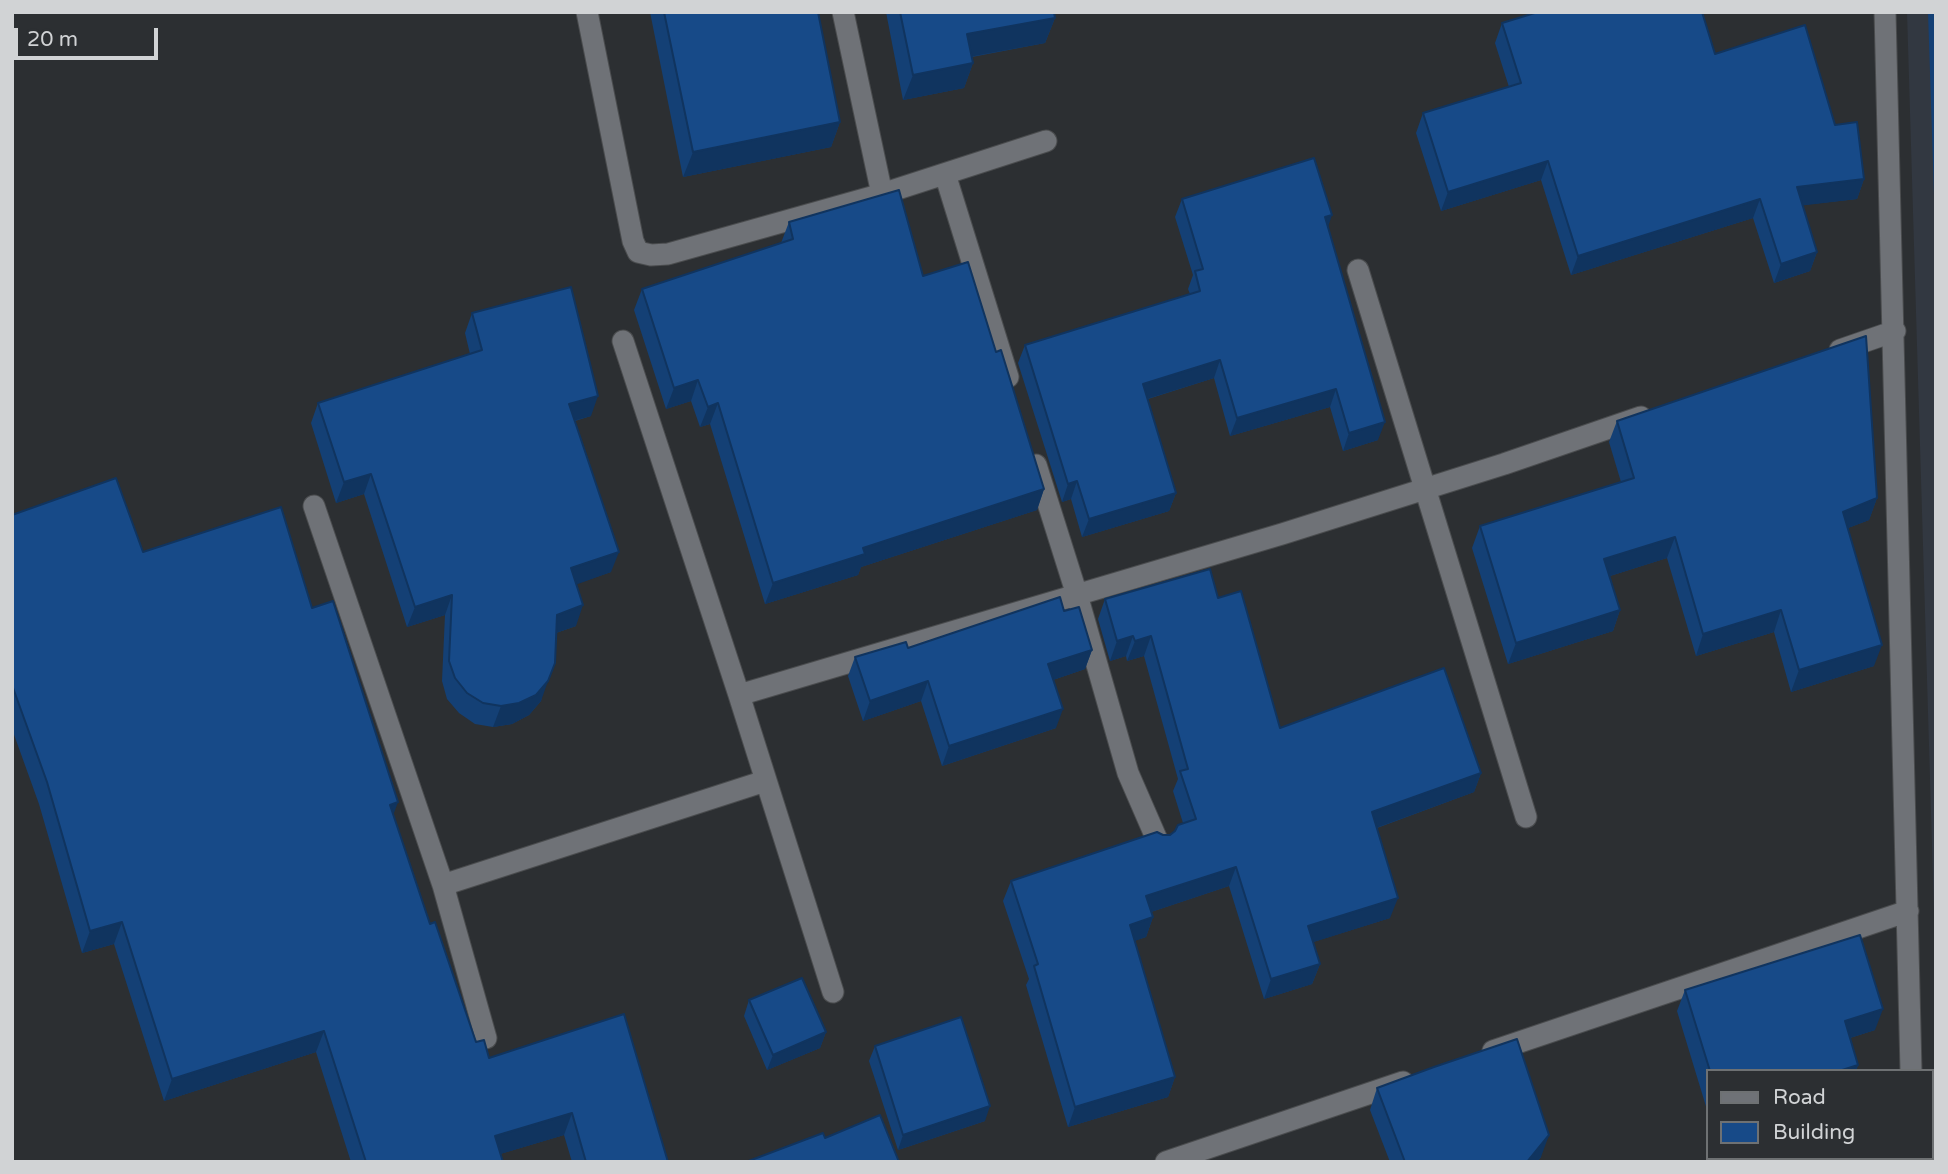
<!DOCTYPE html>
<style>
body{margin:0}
#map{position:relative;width:1948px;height:1174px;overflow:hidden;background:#2c2f32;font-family:"Varela Round",sans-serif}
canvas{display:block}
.frame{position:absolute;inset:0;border:14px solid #d1d3d5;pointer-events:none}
.legend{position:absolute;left:1706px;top:1069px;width:228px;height:91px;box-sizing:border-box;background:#2c2f32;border:2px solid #6e7173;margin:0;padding:9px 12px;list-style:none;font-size:21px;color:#d1d3d5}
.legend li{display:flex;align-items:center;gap:14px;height:35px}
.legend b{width:35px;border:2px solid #6e7173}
.scale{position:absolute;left:14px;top:28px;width:144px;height:32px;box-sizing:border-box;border:4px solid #d1d3d5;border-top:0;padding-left:9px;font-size:21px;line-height:24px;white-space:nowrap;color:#d1d3d5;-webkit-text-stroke:5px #2c2f32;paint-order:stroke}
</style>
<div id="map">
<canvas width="1948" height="1174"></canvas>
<div class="frame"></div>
<ul class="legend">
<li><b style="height:9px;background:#6f7277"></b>Road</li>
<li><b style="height:19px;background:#174a88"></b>Building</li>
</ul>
<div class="scale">20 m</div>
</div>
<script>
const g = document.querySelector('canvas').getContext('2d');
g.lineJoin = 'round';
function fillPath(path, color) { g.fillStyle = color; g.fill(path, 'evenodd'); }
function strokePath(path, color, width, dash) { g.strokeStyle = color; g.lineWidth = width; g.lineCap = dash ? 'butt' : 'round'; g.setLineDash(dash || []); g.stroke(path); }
const built = new Path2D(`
 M1907,12h29v967z`);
const minor = new Path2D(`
 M587,12l46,229 5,11 13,3 17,-1 214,-60 164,-53
 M843,12l39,182
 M1885,12l26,1059
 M945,174l63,203
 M1358,270l168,547
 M623,341l116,354 94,297
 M1840,350l55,-19
 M1036,465l41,130 51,178 30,69
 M314,506l129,379 43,153
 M739,695l543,-161 222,-70 137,-47
 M443,885l322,-104
 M1493,1051l415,-140
 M1932,1136h4
 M1913,1158v4
 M1166,1162l237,-80
 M1853,1162l10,-4`);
const wall = new Path2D(`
 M650,12h168l22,110 -9,25 -148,30z
 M886,12h168l1,6 -10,25 -73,14 1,6 -9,25 -61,12z
 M1928,12h8v243z
 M1502,23l213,31 120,71 29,54 -7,20 -54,6 14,47 -7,19 -36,12 -21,-65 -182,57 -30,-95 -100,31 -25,-78 7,-20 86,-26 -14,-44z
 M1182,199l146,28 50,213 -35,11 -13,-44 -100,29 -16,-58 -66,21 28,94 -7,18 -87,26 -11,-38 -9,3 -44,-139 7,-18 165,-51 -2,-5 5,-14 -18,-58z
 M789,222l134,54 73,76 48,137 -7,21 -176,57 -3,8 -93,29 -55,-180 -10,3 -9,-26 -25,8 -32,-99 8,-21 139,-46z
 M472,313l119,103 -16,5 36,151 -35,12v42l-20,7 -15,68 -12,14 -17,9 -19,3 -18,-3 -16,-11 -12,-14 -5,-18 3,-66 -38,12 -43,-133 -28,9 -25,-80 7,-20 152,-49 -5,-21z
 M1617,421l260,77 -8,22 -21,8 26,138 -83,26 -17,-60 -78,24 -29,-98 -57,18 10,34 -7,21 -105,33 -36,-116 8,-22 141,-44 -12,-40z
 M12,515l131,37 169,56 81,206 37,110 46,118 13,16 179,104h-96l-8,-27 -64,19 3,8h-152l-35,-110 -152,49 -50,-157 -32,9 -43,-149 -27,-75z
 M1218,598l62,130 201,45 -7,19 -97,36 13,90 -77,24 7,22 -8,20 -48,15 -35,-113 -78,26 2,5 -7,20 -12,4 41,136 -7,20 -100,30 -42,-142 3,-6 -26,-78 8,-20 152,-46h7l13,-12 -10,-32 5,-12 -34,-123 -17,5 -1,-5 -16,5 -12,-42 7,-20z
 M1064,611l28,39 -7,19 -32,11 3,48 -114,38 -21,-65 -58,20 -15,-45 7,-19 53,-9z
 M1685,990l190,40 -25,8 8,27 -2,6h-148v42l-31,-102z
 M749,1000l77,32 -6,16 -53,22 -23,-54z
 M875,1046l110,75 -87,29 -29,-89z
 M1377,1088l164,69 -4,5h-147l-20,-52z`);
const shadedWall = new Path2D(`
 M1055,18l-10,25 -87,16 9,-25z
 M973,63l-9,25 -61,12 10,-25z
 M840,122l-9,25 -148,30 10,-25z
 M1548,161l-7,19 -100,31 7,-19z
 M1864,179l-7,20 -67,8 7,-20z
 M1760,199l-7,19 -182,57 7,-19z
 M1332,215l-6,18 -1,-16z
 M1817,252l-7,19 -36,12 7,-19z
 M1220,360l-6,18 -77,24 6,-18z
 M698,380l-7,21 -25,8 8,-21z
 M1336,389l-6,18 -100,29 7,-18z
 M598,396l-7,20 -29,8 7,-20z
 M718,403l-8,21 -10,3 8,-20z
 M1385,422l-7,18 -35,11 6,-18z
 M371,474l-7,20 -28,9 8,-21z
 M1077,481l-6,18 -9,3 6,-18z
 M1044,489l-7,21 -176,57 -3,8 -93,29 8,-21 90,-35z
 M1176,493l-7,18 -87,26 7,-18z
 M1877,498l-8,22 -34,13 8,-21z
 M1675,537l-8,21 -70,22 7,-21z
 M619,552l-8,20 -47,17 7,-21z
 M452,595l-7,20 -38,12 8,-20z
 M583,605l-7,21 -26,9 7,-20z
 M1620,610l-7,21 -105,33 8,-21z
 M1781,610l-7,22 -78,24 7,-22z
 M1133,636l-7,20 -16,5 7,-20z
 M1151,636l-7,20 -17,5 8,-20z
 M1882,645l-8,21 -83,26 8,-22z
 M1092,650l-7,19 -44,15 7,-20z
 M548,681l-7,20 -12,14 -17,9 -19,3 8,-21z
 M928,681l-7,20 -58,20 7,-20z
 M1063,709l-7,19 -114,38 7,-20z
 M1481,773l-7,19 -109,40 7,-20z
 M398,802l-8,22v-19z
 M1236,867l-7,19 -90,30 7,-20z
 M1398,898l-8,20 -89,28 7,-20z
 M1153,917l-7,20 -23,8 7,-20z
 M122,922l-8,22 -32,9 8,-22z
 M1320,964l-8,20 -48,15 7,-20z
 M1883,1009l-8,21 -38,12 8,-21z
 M324,1031l-8,21 -152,49 8,-22z
 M826,1032l-6,16 -53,22 6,-15z
 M1858,1065l-2,6h-17z
 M1175,1077l-7,20 -100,30 7,-20z
 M990,1106l-5,15 -87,29 5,-15z
 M572,1113l-8,22 -77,23 8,-22z
 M1549,1135l-8,22 -4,5h-10z`);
const building = new Path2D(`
 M664,12h154l22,110 -147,30z
 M900,12h154l1,6 -88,16 6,29 -60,12z
 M1538,12h164l13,42 90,-29 30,100 22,-3 7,57 -67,8 20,65 -36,12 -21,-65 -182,57 -30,-95 -100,31 -25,-79 98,-30 -19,-60z
 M1314,158l18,57 -7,2 60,205 -36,11 -13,-44 -99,29 -17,-58 -77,24 33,109 -87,26 -12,-38 -9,3 -43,-139 175,-54 -5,-20 8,-2 -21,-70z
 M899,190l24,86 45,-14 28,90 5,-2 43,139 -181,59 2,6 -92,29 -55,-180 -10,4 -10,-27 -24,8 -32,-99 151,-50 -4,-17z
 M571,287l27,109 -29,8 50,148 -48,16 12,37 -26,10 -2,48 -7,18 -12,14 -17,8 -18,3 -18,-3 -16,-10 -12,-15 -6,-17 3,-66 -37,12 -44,-133 -27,8 -26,-79 164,-53 -10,-37z
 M1866,336l11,162 -34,14 39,133 -83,25 -18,-60 -78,24 -28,-97 -71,22 16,51 -104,33 -36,-117 154,-48 -17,-57z
 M116,478l27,74 138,-45 31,101 21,-7 65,201 -8,3 40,119 5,-2 41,120 8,-2 5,18 135,-44 44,148h-82l-14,-49 -77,23 8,26h-137l-42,-131 -152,48 -50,-157 -32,9 -43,-149 -35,-97v-170z
 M1210,569l8,29 23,-7 39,137 164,-60 37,105 -109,39 26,86 -90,28 12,38 -49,15 -35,-112 -90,29 7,21 -23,8 45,152 -100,30 -41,-141 4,-2 -27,-83 146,-49 6,3h7l5,-4 3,-6 18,-6 -16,-48 8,-2 -37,-133 -16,5 -2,-5 -16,5 -12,-42z
 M1060,597l4,14 15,-4 13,43 -44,14 15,45 -114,37 -21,-65 -58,20 -15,-44 51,-15 2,6z
 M1860,935l23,74 -38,12 13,44 -19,6h-129l-25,-81z
 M802,978l24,54 -53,23 -24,-55z
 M961,1017l29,89 -87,29 -28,-89z
 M1517,1039l32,96 -22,27h-122l-28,-74 57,-21z
 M880,1115l19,47h-153l77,-29 2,5z`);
fillPath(built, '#323841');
strokePath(minor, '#4a4c4e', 23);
strokePath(minor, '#6f7277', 21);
fillPath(wall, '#144075');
fillPath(shadedWall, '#10345f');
fillPath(building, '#174a88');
strokePath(building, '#10345f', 2);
</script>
